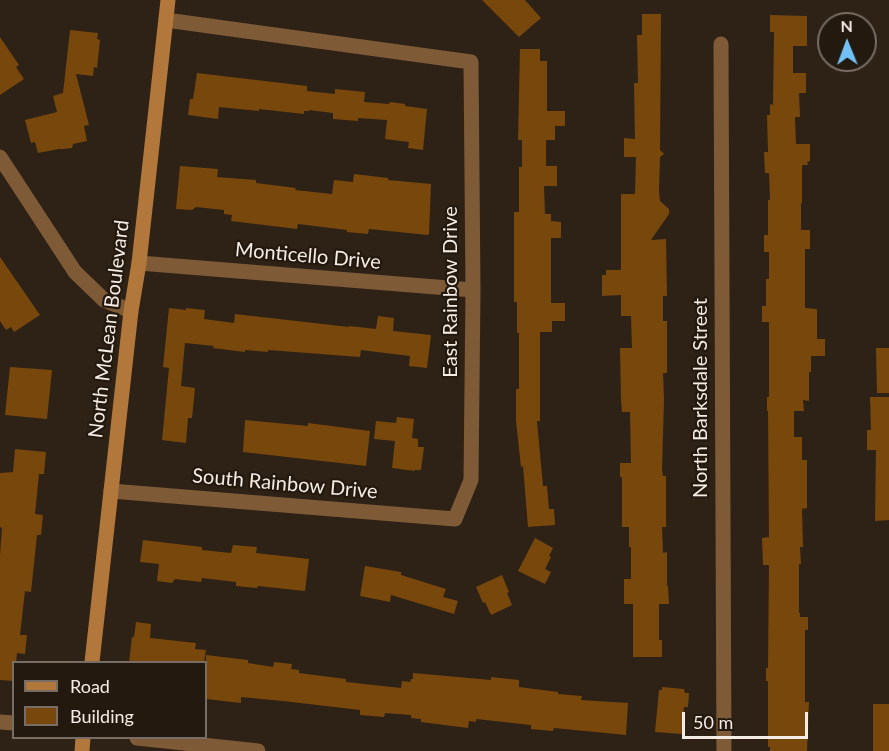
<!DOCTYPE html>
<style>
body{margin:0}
#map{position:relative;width:889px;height:751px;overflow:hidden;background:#2e2217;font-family:Lato,sans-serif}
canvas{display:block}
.legend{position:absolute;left:12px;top:661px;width:195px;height:78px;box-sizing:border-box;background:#24190e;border:2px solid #776d64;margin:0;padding:8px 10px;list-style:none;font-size:18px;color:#f4ece5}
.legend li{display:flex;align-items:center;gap:12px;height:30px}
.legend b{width:30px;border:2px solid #776d64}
.north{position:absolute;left:817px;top:12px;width:60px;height:60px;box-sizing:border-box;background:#24190e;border:2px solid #776d64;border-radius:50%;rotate:359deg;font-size:16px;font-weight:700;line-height:24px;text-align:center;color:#f4ece5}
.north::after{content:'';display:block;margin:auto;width:21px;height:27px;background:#71c1f5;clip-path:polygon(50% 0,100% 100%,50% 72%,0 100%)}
.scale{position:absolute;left:682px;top:712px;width:126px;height:27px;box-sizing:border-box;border:3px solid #f4ece5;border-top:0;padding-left:8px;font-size:18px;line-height:21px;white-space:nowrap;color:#f4ece5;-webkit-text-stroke:4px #24190e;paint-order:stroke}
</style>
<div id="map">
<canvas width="889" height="751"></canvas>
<ul class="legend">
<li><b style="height:8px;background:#b1773b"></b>Road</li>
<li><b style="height:16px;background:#78470c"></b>Building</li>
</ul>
<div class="north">N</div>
<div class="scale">50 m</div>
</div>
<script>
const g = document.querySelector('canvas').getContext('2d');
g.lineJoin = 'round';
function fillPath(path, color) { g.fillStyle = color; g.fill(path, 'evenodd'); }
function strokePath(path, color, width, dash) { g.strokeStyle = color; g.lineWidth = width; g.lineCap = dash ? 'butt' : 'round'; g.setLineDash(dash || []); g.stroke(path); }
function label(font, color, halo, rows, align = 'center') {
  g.font = font + ' Lato,sans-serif'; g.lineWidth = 4.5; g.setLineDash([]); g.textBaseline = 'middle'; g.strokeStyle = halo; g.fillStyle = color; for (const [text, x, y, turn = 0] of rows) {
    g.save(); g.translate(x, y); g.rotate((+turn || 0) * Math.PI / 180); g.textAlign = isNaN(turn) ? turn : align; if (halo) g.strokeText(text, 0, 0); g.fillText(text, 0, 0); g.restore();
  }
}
const building = new Path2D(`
 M482,0h43l16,18 -22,19z
 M642,14h19l-1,136 4,4 -4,3 -1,34 1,10 9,8v5l-18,26 15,-1 1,57h-4v25h4v52h-4l1,26 -2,71 1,6h3v51h-4l1,26 4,-1v34h1l1,18h-10v36h3v17h-29v-53h-9v-25h7v-32h-2v-20h-7v-50h-2v-14h11l-1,-51h-8l-1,-12 -1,-52h12l-1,-32h-10v-21l-19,1v-21h4v-5h15v-76h14l1,-37h-12v-19l11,1 -1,-56h4l-1,-48h5z
 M770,15l37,1v30h-14v27h13v20h-7l1,24h-5l1,27h14v17l-3,1 1,3h-6v38h-1v27h9v19h-5v59l12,1v30h8v17h-14v16h-2v29l-6,-1 1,11h-10v26h8v23h5v48l-5,1 1,38h-3l1,17h-2v49h1v4h8v13h-3v72h4l-2,49h-37v-4h-2v-66h-2v-13h2l1,-103h-6l-1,-27 7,-1 -1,-126h-1v-14h2v-75h-7v-16h4v-27h3v-27h-5v-17h4v-35h2l-1,-27h-4l-1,-21h4l-1,-37h3v-11l3,1 1,-73h-4z
 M70,30l28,3 -1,6 3,1 -3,28 -3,-1 -1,9 -17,-2 13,51 -5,1 3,15 -14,3 -1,4 -8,1h-5l-21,4 -3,-11 -4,1 -6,-23 32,-8 -4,-16 10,-3z
 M0,37l19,28 -3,2 8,12 -24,16z
 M520,49h20v12h7v50h18v15h-10v14h-9v26h11v20h-13l1,28h6v7l10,1v16h-10v65h14v18h-13v11h-12v89h-3l6,65h4l2,23h5l1,16 -27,2 -5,-61 -2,1 -5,-46v-32h3v-56h-2v-31h-3v-90h5v-45h3v-27h-4z
 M197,73l110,13v5l28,3v-5l30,3 -1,10 25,2 1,-2 15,2v2l22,3 -4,41 -15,-2 1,-6 -24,-3 2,-19 -29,-2v3l-25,-2v-6l-24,-3v1h-5v3l-45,-5v2l-40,-4 -1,12 -30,-4 2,-16h3z
 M180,166l38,3 -1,8 39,3v3l40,5 -1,2 37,4 2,-14 19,2 1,-8 34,4v2l43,4 -2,50 -1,1 -59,-6 -1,5 -21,-2v-2l-49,-6 -1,5 -66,-8 1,-6 -8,-1v-4l-28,-3 -4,3 -16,-1z
 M0,257l40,58 -26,17 -3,-5 -5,3 -6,-9z
 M169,308l17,2v-2l19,2 -1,9 30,4 1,-9 114,13v-1l27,3 2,-13 16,2 -1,13 38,4 -4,33 -18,-2 1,-10 -49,-6 -1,7 -92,-7v2l-23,-2v2l-32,-4 1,-2 -29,-3 -4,43 14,2 -3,30h-4l-2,25 -24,-3 7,-72 -6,-1z
 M876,348h13v45h-12z
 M10,367l42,3 -5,49 -42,-4z
 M870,397h19v123l-14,1 1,-71h-9v-20h4z
 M397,417l17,2 -2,19 6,1v8h6l-3,23h-6v1l-23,-3 3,-27 -21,-2 2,-18 20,2z
 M245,420l63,6v-3l62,8 -4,35 -123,-14z
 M15,449l31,3 -2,22h-5l-4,40 8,1 -2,20h-4l-6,57 -6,-1 -5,44h7l-2,19 -8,-1 -1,10h-2v18l-14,-1v-125l2,-27 -2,-1v-54l13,-1z
 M535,538l18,10 -4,8 2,1 -6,12 6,3 -6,12 -27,-13z
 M143,540l59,7v3l29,3 2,-8 24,2 -1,6 53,6 -4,32 -47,-5 -1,2 -21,-2v-4l-34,-4 -1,4 -26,-3 -3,4 -15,-2 2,-17 -19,-2z
 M365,566l36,6v3l45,14 -3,8 15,4 -4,13 -63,-19 -1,7 -30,-6z
 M502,575l7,17 -2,1 5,12 -21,10 -6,-13 -2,1 -7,-16z
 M136,622l15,2 -1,14 46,5 -1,6 11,1 -2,13h-75l3,-26h2z
 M206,655l42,5v3l25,4 1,-5 18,2 -1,5 8,1v3l47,6v3l55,6 1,-7 8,1 1,-3h2v-6l78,7v-3l28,3v7l39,5v2l24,2 -1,4 47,3 -2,32 -72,-7 -1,3 -22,-2v-4l-55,-6v3l-7,-1 -1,7 -47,-6v-3l-10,-1v-3l-26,-2 -1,4 -24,-2v-5l-77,-9 -42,-4v6l-35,-4z
 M662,687l22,2 1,4h4l-1,14h-4l-2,27 -27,-2 4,-42h3z
 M873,704h16v47h-16z`);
const minor = new Path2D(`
 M721,44l3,707
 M0,157l75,115 29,28 27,11
 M139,263l334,27
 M111,491l344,28 16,-39 2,-190 -2,-228 -305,-42`);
const tertiary = new Path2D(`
 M0,722l14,1
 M137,738l121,13`);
const secondary = new Path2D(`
 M92,662l39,-351 8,-48 29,-263
 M82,751l1,-13`);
const streetNames = [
 ["Monticello Drive",308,256,5],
 ["East Rainbow Drive",451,292,-90],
 ["North McLean Boulevard",109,329,-83],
 ["North Barksdale Street",701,398,-90],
 ["South Rainbow Drive",285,484,5]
];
fillPath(building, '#78470c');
strokePath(minor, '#7e5a37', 15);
strokePath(tertiary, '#7e5a37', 15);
strokePath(secondary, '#b1773b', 15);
label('20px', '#f4ece5', '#24190e', streetNames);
</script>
